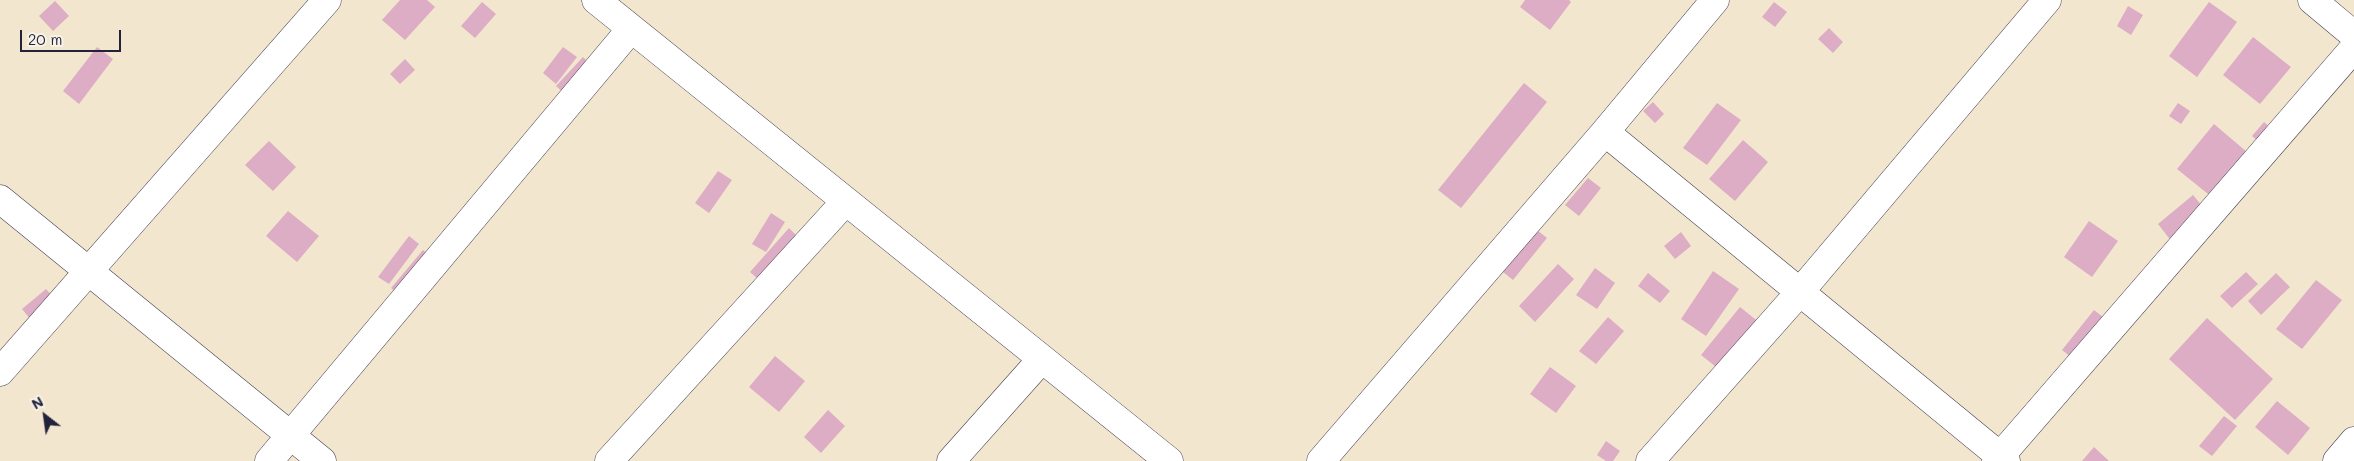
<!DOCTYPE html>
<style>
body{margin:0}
#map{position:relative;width:2354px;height:461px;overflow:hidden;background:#f3e6cf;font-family:Mali,sans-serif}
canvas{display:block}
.north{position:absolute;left:20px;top:391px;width:50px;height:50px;-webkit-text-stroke:4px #f7f3e8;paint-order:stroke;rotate:330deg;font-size:14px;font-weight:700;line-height:20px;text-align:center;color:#22223b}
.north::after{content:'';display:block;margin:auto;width:18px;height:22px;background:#22223b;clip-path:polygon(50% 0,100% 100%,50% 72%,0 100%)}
.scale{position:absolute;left:20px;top:30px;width:101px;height:22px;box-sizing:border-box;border:2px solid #22223b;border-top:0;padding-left:6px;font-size:15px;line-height:18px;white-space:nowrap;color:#22223b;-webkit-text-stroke:4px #f7f3e8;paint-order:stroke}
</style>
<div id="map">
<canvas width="2354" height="461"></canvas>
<div class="north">N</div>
<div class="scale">20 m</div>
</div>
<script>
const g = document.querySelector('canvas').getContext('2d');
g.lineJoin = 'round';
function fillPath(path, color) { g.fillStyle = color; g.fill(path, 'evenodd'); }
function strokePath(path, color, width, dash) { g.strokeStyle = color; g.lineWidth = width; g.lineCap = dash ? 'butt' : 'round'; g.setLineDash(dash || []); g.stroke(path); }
const building = new Path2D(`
 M400,0h27l8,7 -30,33 -23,-20z
 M1525,0h44l2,2 -21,28 -30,-23z
 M55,1l14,15 -16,15 -14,-15z
 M482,2l14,12 -21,24 -14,-12z
 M1774,2l13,10 -12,15 -13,-10z
 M2209,2l28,20 -40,55 -28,-21z
 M2128,6l15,9 -12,20 -14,-9z
 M1829,28l14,14 -10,11 -15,-14z
 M2253,37l38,30 -31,37 -37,-29z
 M97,47l16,12 -34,45 -16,-13z
 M563,47l14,10 -21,27 -13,-11z
 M583,57l11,11 -26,29 -12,-11z
 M405,59l10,11 -15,14 -10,-10z
 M1524,83l23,19 -86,106 -23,-18z
 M1653,102l11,12 -9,9 -12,-12z
 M1717,103l24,17 -34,45 -24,-17z
 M2178,103l12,8 -9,13 -12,-8z
 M2264,122l13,12 -12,13 -13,-11z
 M2214,124l40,34 -36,44 -41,-33z
 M1743,140l25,22 -33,39 -26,-22z
 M269,141l27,26 -23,24 -28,-26z
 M718,171l14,9 -23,33 -14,-10z
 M1588,178l13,10 -22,28 -14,-11z
 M2193,195l15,18 -36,29 -14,-18z
 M288,211l31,25 -22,26 -31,-26z
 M771,213l14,9 -19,30 -14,-8z
 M2089,221l29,20 -26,36 -28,-20z
 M789,228l8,8 -38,44 -9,-8z
 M1537,230l10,8 -34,42 -10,-8z
 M1681,232l10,14 -16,13 -11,-13z
 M409,236l10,8 -30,40 -11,-7z
 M423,250l11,9 -32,38 -11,-9z
 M1558,264l16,15 -39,43 -16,-16z
 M1595,268l20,15 -18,26 -21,-14z
 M1713,271l26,18 -33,47 -25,-17z
 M2246,272l12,12 -26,24 -12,-12z
 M1648,273l22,18 -10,12 -22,-17z
 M2276,273l14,14 -29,28 -13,-14z
 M2316,280l26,20 -40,49 -26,-20z
 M46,289l9,10 -24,21 -9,-11z
 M1740,307l25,20 -39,48 -25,-20z
 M2094,310l13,10 -31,41 -14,-11z
 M1608,317l16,14 -28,33 -17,-13z
 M2207,318l66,61 -38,41 -66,-61z
 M775,356l30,25 -26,31 -30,-25z
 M1550,367l26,19 -20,27 -26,-19z
 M2277,401l33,27 -22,27 -33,-28z
 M828,410l17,16 -24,27 -17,-16z
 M2224,416l13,10 -25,30 -13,-10z
 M1606,441l14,10 -7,10h-7l-9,-6z
 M2094,447l15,14h-27z`);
const minor = new Path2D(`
 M596,0l573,461
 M2312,0l42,35
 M1605,132l401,329
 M0,199l322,262
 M0,372l327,-372
 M269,461l362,-432
 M609,461l236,-259
 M951,461l90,-101
 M1321,461l284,-329 110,-132
 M1650,461l149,-168 248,-293
 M1996,461l358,-413
 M2337,461l17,-20`);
fillPath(building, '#dcadc4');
strokePath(minor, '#413f51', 29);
strokePath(minor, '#fff', 28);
</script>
